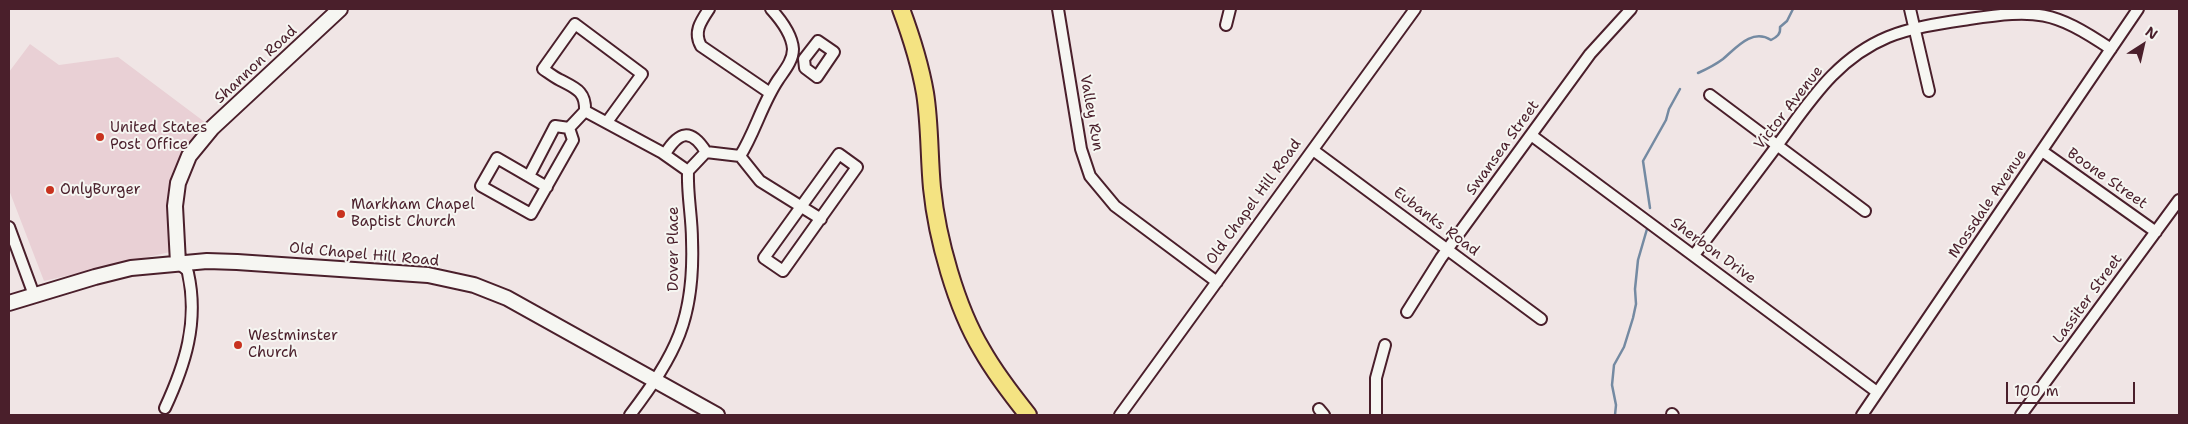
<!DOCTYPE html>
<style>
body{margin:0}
#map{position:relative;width:2188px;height:424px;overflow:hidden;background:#f0e5e5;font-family:"Shantell Sans",sans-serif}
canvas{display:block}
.frame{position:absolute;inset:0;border:10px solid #4a1f2b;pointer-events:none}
.north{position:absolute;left:2118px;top:20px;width:50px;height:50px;-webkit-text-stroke:4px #f6f6f2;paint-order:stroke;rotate:35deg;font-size:14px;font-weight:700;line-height:20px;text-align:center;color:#4a1f2b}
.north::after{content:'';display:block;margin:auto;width:18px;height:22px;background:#4a1f2b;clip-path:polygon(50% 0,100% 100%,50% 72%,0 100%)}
.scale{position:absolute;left:2006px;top:382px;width:129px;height:22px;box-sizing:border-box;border:2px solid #4a1f2b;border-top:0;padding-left:6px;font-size:15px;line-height:18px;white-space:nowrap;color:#4a1f2b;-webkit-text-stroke:4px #f6f6f2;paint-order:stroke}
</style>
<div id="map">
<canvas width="2188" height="424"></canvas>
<div class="frame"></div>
<div class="north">N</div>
<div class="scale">100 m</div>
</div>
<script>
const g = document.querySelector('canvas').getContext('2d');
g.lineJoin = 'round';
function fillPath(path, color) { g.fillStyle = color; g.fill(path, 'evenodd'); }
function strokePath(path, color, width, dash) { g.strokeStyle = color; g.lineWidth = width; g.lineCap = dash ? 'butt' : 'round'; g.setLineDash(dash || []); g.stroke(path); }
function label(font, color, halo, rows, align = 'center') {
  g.font = font + ' "Shantell Sans",sans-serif'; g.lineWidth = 4; g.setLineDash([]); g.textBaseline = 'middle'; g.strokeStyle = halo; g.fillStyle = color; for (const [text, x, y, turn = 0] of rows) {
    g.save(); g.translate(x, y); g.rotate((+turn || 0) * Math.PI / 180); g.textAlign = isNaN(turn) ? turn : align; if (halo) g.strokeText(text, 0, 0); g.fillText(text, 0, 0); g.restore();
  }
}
const built = new Path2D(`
 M30,44l29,21 59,-8 88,66 -22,25 -11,27 -6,29 3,48 -126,29 -35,-91v-118z`);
const stream = new Path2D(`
 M1698,73c9,-4 17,-8 25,-14 13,-11 29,-31 48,-19 6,-3 10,-6 9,-13l7,-6 6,-12
 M1650,208l-7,-47 23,-41 3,-11 11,-20
 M1615,415l1,-10 -4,-20 2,-20 10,-18 9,-29 3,-14 -1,-15 3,-29 9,-31`);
const street = new Path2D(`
 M709,9c-8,12 -16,23 -8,37l69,47
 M1058,9l23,140 9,27 25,30 102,76
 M1910,9l19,82
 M1226,25l4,-16
 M818,41l16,11 -17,25 -12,-9 -1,-9z
 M1710,95l155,116
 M585,111l76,41 27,19
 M569,128l16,-17c1,-20 -10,-23 -25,-31 -6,-3 -11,-7 -17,-11l32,-45 67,50 -35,48
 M1531,135l346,257
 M1313,150l228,169
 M2042,151l114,81
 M665,154c14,-23 26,-26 41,-2
 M839,154l18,13 -74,104 -19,-13z
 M740,156c15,-24 22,-52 38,-76 6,-9 15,-19 15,-31 -1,-15 -12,-29 -22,-40
 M740,156l20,25 61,38
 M529,176l26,-50 14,2 4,12 -42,74 -50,-28 16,-28 50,29
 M9,227l25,68
 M1694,255c28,-36 55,-72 82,-108 33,-44 59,-88 112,-110 25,-10 55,-14 81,-18 68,-10 84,-9 142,30
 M1407,312l34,-54 149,-204 41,-45
 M165,408c20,-43 34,-86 23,-135l-1,-3 -9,-7
 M1319,409l5,6
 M1672,414l1,1
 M630,415c46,-61 65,-96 62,-175 0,-23 -5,-46 -4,-69l18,-19 34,4
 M1120,415l295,-406
 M1376,415v-37l9,-33
 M1862,415l276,-406
 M2021,415l158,-215`);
const secondary = new Path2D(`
 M178,263l-3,-57 3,-23 11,-27 23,-28 128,-119
 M9,303l86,-26 36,-9 76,-7 30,1 191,13 46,10 33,13 210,117`);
const primary = new Path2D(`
 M901,9c10,27 19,55 24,84 5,31 4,63 7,95 5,50 24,119 50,162 13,23 30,45 46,65`);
const markers = [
 [100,137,5,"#c8321e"],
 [50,190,5,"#c8321e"],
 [341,214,5,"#c8321e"],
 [238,345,5,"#c8321e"]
];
const streetNames = [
 ["Shannon Road",256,65,-43],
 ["Victor Avenue",1789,108,-52],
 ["Valley Run",1091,113,80],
 ["Swansea Street",1503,148,-54],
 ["Boone Street",2107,179,35],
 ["Old Chapel Hill Road",1254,202,-54],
 ["Mossdale Avenue",1988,204,-56],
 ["Eubanks Road",1436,222,37],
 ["Dover Place",674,249,-90],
 ["Sherbon Drive",1713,251,36],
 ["Old Chapel Hill Road",364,255,5],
 ["Lassiter Street",2088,299,-54]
];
const poiNames = [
 ["United States",110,128],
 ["Post Office",110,145],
 ["OnlyBurger",60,190],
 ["Markham Chapel",351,205],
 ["Baptist Church",351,222],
 ["Westminster",248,336],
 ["Church",248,353]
];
fillPath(built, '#e9d0d5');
strokePath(stream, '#748aa2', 2.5);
strokePath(street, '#4a1f2b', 14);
strokePath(secondary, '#4a1f2b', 18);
strokePath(primary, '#4a1f2b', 20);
strokePath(street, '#f6f6f2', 10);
strokePath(secondary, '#f6f6f2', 14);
strokePath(primary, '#f4e382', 16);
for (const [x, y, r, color] of markers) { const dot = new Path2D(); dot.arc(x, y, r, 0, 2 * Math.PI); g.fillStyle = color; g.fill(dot); strokePath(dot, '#f6f6f2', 2); }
label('15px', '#4a1f2b', '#f6f6f2', streetNames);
label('15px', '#4a1f2b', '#f6f6f2', poiNames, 'left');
</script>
